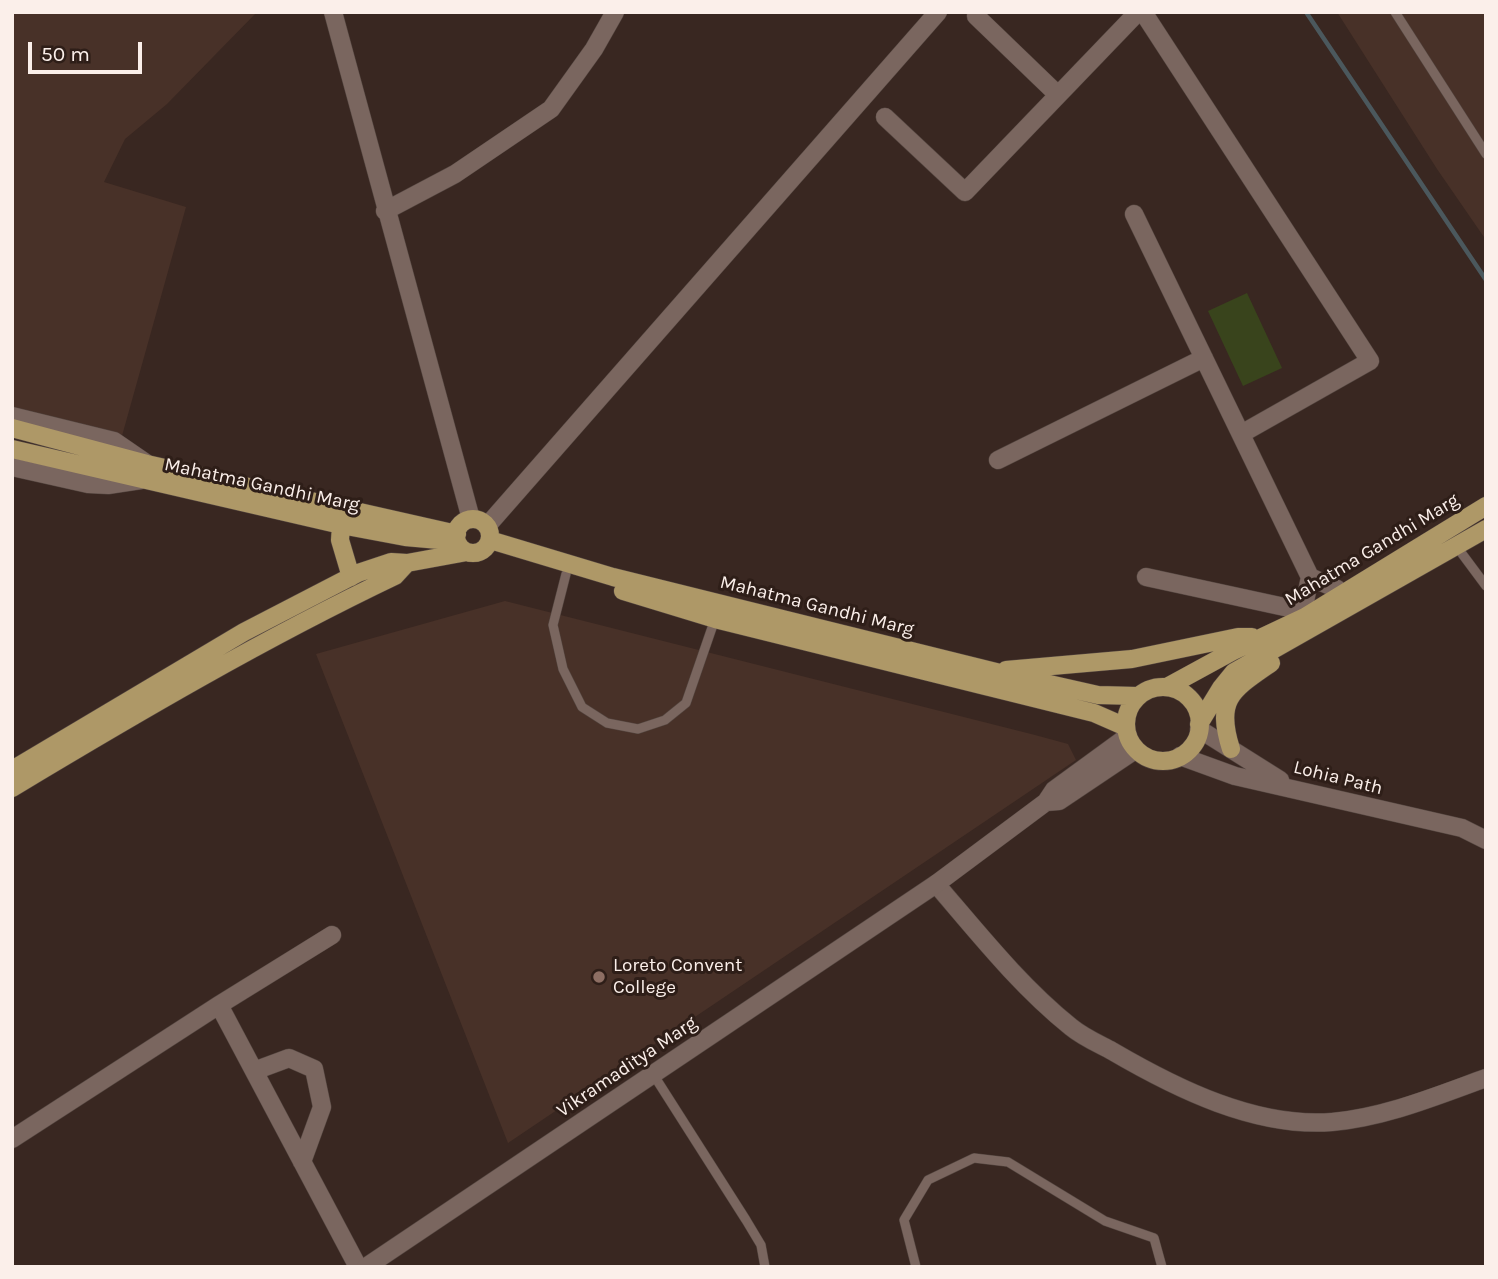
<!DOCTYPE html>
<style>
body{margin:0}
#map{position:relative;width:1498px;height:1279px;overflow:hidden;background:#392721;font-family:Karla,sans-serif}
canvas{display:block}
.frame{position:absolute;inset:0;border:14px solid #fbefea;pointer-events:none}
.scale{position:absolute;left:28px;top:42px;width:114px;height:32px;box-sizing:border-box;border:4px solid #fbefea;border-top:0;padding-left:9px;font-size:21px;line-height:24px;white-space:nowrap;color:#fbefea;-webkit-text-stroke:5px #2e1e18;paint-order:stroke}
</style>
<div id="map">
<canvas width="1498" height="1279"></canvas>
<div class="frame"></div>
<div class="scale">50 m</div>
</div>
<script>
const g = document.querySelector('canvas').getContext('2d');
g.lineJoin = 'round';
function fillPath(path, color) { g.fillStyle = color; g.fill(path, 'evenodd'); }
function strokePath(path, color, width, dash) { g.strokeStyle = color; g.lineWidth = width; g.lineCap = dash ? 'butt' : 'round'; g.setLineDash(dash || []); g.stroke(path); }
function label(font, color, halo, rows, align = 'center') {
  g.font = font + ' Karla,sans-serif'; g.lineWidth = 6; g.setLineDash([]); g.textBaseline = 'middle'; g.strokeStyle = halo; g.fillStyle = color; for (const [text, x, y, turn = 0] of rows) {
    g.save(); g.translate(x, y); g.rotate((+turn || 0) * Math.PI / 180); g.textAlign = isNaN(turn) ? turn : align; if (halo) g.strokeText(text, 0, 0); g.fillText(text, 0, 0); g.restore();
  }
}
const built = new Path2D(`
 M12,12h245l-90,92 -42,35 -21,43 82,25 -66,236 -108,-32z
 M1337,12h149v228l-49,-71z
 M505,601l530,134 33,9 8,16 -568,383 -192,-489z`);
const green = new Path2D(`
 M1247,293l35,75 -39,18 -35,-75z`);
const stream = new Path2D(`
 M1306,12l180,268`);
const lane = new Path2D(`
 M1395,12l91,142
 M1457,547l29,39
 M566,574l-13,51 10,44 19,38 25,16 31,6 27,-9 21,-17 29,-84
 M653,1074l93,146 15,25 4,22
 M916,1267l-12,-47 24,-40 46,-22 34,4 97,59 49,17 8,29`);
const street = new Path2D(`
 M333,12l138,507
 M1143,12l227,349 -129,73
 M976,16l82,79
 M885,117l80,75 173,-180
 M385,211l70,-37 96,-65 43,-60 21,-37
 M1134,214l176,363
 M998,460l206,-102
 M1146,577l157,34
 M1305,617l-2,-6 7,-34 27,12 4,6
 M936,884c43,50 84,102 135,143 12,10 28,17 41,24 65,38 144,77 220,71 54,-5 104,-26 154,-44
 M219,1005l139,262
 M254,1071l35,-13 25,11 8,38 -20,55
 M12,1139l207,-134 113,-70`);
const secondary = new Path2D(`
 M12,416l102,25 32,22
 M12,467l76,17 20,1 33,-5
 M487,526l451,-514
 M1199,729l81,51
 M1180,756l55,20 227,52 24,12
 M1046,802l13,-1 76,-51
 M366,1267l570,-383 110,-82 8,-12 74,-54`);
const primary = new Path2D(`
 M12,428l135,36 310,70
 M12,449l329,76 64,12 45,4
 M456 536a17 17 0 1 1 34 0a17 17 0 1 1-34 0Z
 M341,525l-1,15 11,37
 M490,540l123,37 383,95 102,23 39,1
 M623,591l92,28 379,94 32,14
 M1006,670l126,-11 106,-22h14
 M1167,687l66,-36 72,-34 181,-111
 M1126 724a37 37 0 1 1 74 0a37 37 0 1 1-74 0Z
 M1199,724l22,-36 13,-16 252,-143
 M1231,749c-16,-50 1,-59 40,-86
 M12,770l232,-138 114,-59 33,-11 16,1 60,-11
 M12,788c125,-75 251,-149 383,-212l12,-13`);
const markers = [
 [599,977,7,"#8d6e63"]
];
const streetNames = [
 ["Mahatma Gandhi Marg",262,485,12],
 ["Mahatma Gandhi Marg",1372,550,-31],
 ["Mahatma Gandhi Marg",817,606,14],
 ["Lohia Path",1338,778,14],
 ["Vikramaditya Marg",627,1067,-34]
];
const poiNames = [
 ["Loreto Convent",613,966],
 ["College",613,988]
];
fillPath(built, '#483128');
fillPath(green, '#39441c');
strokePath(stream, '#4b585d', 4.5);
strokePath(lane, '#544640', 10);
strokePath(street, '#544640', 19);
strokePath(secondary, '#544640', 19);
strokePath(primary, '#544640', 19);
strokePath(lane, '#7a665f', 9);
strokePath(street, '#7a665f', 18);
strokePath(secondary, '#7a665f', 18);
strokePath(primary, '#ae9867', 18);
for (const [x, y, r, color] of markers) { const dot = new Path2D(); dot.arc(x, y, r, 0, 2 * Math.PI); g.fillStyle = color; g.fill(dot); strokePath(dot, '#2e1e18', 2.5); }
label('19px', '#fbefea', '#2e1e18', streetNames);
label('19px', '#fbefea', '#2e1e18', poiNames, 'left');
</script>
